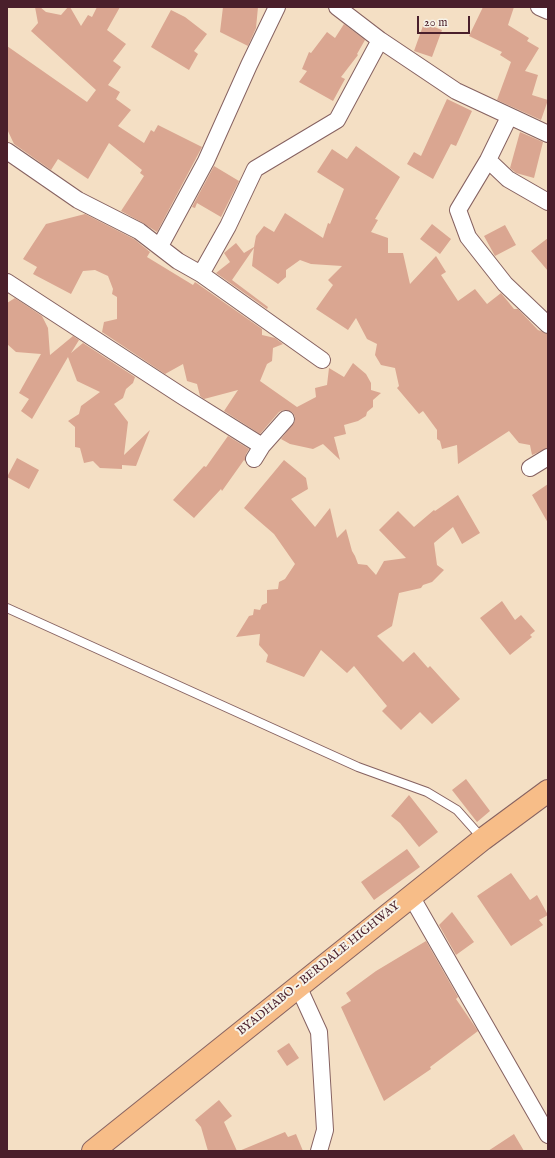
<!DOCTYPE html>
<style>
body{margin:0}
#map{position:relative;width:555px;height:1158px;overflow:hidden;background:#f4dfc4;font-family:"IM FELL English",serif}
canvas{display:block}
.frame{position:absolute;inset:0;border:8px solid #4a1f2b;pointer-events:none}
.scale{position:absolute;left:417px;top:16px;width:53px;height:18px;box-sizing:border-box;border:2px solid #4a1f2b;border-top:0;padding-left:5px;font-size:12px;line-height:14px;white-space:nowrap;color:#4a1f2b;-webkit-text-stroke:3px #f7f3e8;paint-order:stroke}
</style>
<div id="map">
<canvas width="555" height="1158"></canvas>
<div class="frame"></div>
<div class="scale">20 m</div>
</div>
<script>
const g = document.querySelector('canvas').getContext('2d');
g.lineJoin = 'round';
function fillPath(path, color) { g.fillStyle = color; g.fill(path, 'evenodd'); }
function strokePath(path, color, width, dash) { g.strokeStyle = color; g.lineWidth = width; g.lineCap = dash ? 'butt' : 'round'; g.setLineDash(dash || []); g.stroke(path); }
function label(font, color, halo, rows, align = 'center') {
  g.font = font + ' "IM FELL English",serif'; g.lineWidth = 4; g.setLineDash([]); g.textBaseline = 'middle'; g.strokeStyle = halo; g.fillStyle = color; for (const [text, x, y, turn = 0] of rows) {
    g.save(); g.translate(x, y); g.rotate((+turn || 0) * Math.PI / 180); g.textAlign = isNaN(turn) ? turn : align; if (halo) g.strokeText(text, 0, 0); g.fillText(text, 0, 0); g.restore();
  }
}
const building = new Path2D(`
 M35,7h5l6,5 15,3 7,-8h2l11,19 7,-11 4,2 5,-10h23l-13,23 19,14 -13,17 8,6 -13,18 12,7 -4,7 15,11 -13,16 26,17 7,-13 3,2 4,-7 44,22 -45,85 -14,-9 -22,-12 23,-35 -4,-3 2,-3 -33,-27 -21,36 -30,-20 -7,11 -37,-26 -7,-15v-83l80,56 9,-12 -65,-59 7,-8z
 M223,7h35l-2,21 -8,18 -28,-14z
 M483,7h31l-6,18 21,13 -2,3 12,7 -14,23 13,4 -6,20 16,5 -7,20 -44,-20 14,-38 -11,-7 2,-3 -33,-16z
 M171,10l14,7 22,17 -13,17 4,3 -9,16 -38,-23z
 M424,23l18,7 -10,27 -18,-6z
 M344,24l21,16 -8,14 1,1 -17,22 4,2 -12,22 -34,-19 8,-11 -5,-2 7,-17 2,1 16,-21 8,6z
 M447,99l25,12 -16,35 -5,-2 -18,35 -26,-15 7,-12 7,4z
 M520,132l23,10 -9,36 -18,-5 -6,-5z
 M356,146l44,31 -25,42 3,1 -7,12 17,6v15h15l7,31 26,-28 10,16 -5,3 17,26 17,-12 12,15 14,-11 13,16h4l20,21 10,4v114l-16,7 -2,-10 -11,-2 -10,-12 -51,33 -1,-19 -15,4 -2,-8 -3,-2v-9l-14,-19 -4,3 -22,-26 2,-2 -4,-18 -14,-3 -6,-10 2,-11 -10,-5 -11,-21 -8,12 -32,-21 17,-24 -5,-5 14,-14 -31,-2 -11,-4 -14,10v7l-8,7 -26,-18 2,-18 -22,32 36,27 -1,2 -51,-36 14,-11 -6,-9 12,-10 8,10 10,-6 2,-11 8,-10 10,6 11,-19 38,25 5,-15 2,1 14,-35 -27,-17 15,-23 15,10z
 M214,166l25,15 -18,36 -24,-14 -2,5 -3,-1z
 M85,214l49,25 16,13 -3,5 46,28 2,-3 67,47v6l13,3 8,6 -10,4 -1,13 -5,3 -7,17 37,26 19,-10 -1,-9 12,-3 2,-17 15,9 9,-14 13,11 5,9v7l10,3 -8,7v7l-6,5 -1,4 -8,5 -14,4 2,9 -12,3 6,23 -17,-16 -10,5 -23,-5 -9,-5 14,-18v-5l-3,-4 -9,-2 -4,2 -19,22 -36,-23 14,-21 -34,9 -4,-3 -3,-12 -10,-3 -4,-17 -18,10 -63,-42 2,-10 13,-3v-22l-5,-3 1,-5 -5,-13 -13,-6 -12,1 -12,23 -38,-20 4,-7 -14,-8 23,-35z
 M432,224l19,15 -11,15 -20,-15z
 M505,225l11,20 -21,11 -11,-20z
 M548,238v33l-17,-20z
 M15,298l27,18 6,12 2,27 23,-19 6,4 -8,13 12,-10 52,34 -2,6 -7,6 -3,9 -9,6 14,18 -4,33 26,-25 -14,36 -14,-1v4l-22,-1 -7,-7 -9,2 -4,-15 -5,-1v-20l-7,-6 11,-7 2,-8 19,-14 -23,-11 -9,-24 -36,62 -11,-8 8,-12 -10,-6 22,-39 -25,-2 -9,-8v-41z
 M228,436l21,13 -3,5 -1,7 -1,-1 -22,31 -1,-2 -27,29 -21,-18 31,-34 2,1z
 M17,458l22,12 -10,19 -22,-12z
 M284,460l22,18 2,11 -17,10 24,28 15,-19 7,30 9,-9 6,22 3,5 3,8 9,1 9,10 8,-14 22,-3 -27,-28 19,-19 16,16 20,-17 1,1 23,-16 22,38 -18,11 -9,-17 -19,16 3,22 7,5 -12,12 -9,3 -2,3 -22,5 -7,33 -15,10 26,26 11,-10 14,16 2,-2 30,33 -28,25 -12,-12 -19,18 -19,-19 5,-5 -33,-40 -7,7 -26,-23 -17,27 -38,-15 2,-7 -9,-10 1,-11 -24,3 13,-21 4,-1 1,-6 6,1 2,-5 5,-2v-13l11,-1 1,-7 6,-3 10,-15 -21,-30 -30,-26z
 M548,484v39l-16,-28z
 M502,601l13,19 6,-5 14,16 -5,4 2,2 -22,18 -30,-37z
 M466,779l24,32 -13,11 -25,-32z
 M409,795l29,37 -19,15 -19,-24 -9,-7z
 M407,849l13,18 -46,33 -13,-18z
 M511,873l19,27 7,-5 11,20 -9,5 4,5 -32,21 -34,-50z
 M452,912l22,30 -18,13 -17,-30z
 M426,941l32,56 -2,2 22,32 -48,36 1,2 -47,32 -43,-94 10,-6 -5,-8 30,-22z
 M289,1043l10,15 -12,8 -10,-15z
 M219,1100l13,16 -8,6 13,29h-29l-7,-24 -6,-7z
 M285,1132l3,5 8,-3 7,17h-64z
 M514,1134l10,17h-36z`);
const service = new Path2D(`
 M7,608l351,159 69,25 30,18 25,28`);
const minor = new Path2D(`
 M337,7l43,33 76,51 92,43
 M539,7l9,4
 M509,117l-21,43 -30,50 10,27 37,47 43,41
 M7,151l71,49 61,31 39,30 23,13 121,86
 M488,160l20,19 40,23
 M160,246l46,-85 43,-96 28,-58
 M201,274l27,-48 27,-57 82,-49 43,-80
 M7,282l175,114 80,50
 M254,459l8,-13 24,-27
 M530,468l18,-11
 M411,896l137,239
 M298,986l21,46 6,98 -6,21`);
const primary = new Path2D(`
 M93,1151l390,-312 65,-48`);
const streetNames = [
 ["BYADHABO - BERDALE HIGHWAY",319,969,-39]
];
fillPath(building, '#daa691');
strokePath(service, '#866261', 10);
strokePath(minor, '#866261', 18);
strokePath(primary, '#866261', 24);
strokePath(service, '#fff', 8);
strokePath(minor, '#fff', 16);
strokePath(primary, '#f7bd88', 22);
label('12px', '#4a1f2b', '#f7f3e8', streetNames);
</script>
